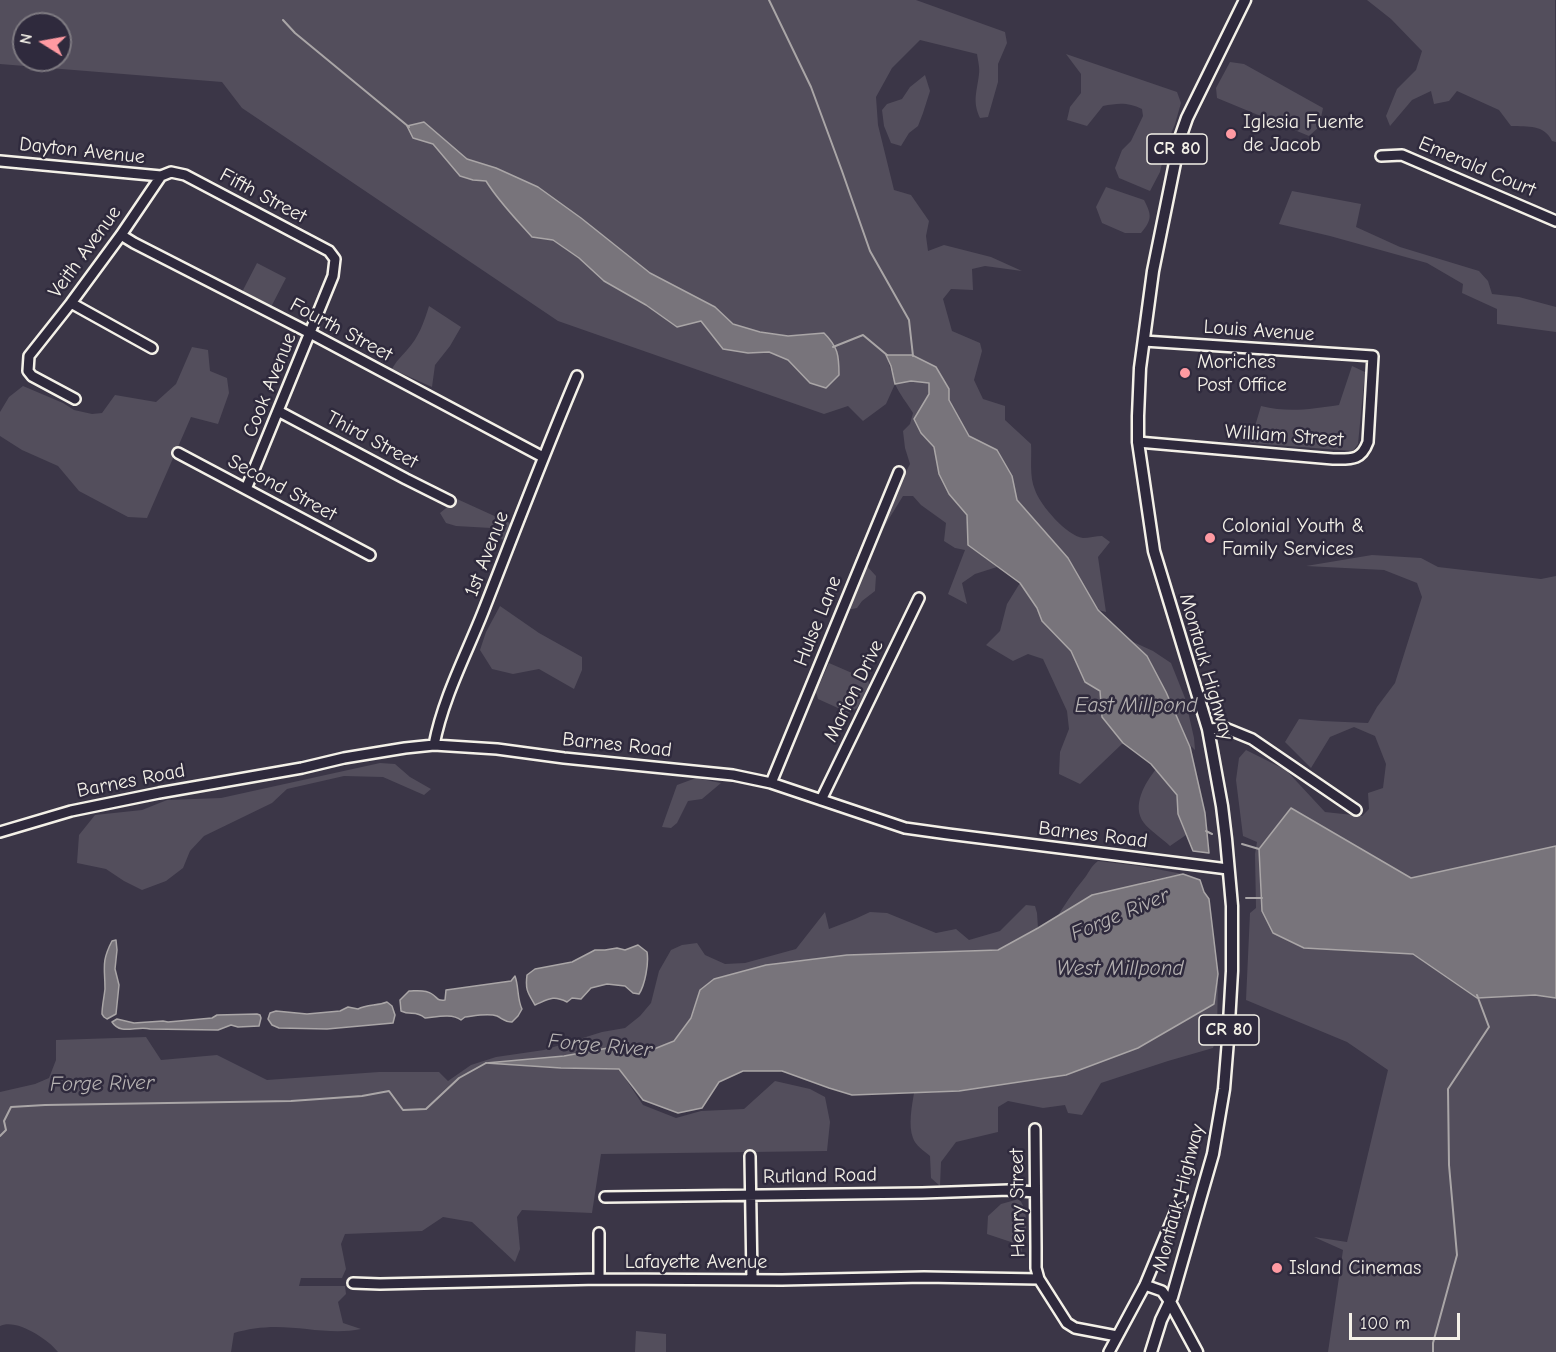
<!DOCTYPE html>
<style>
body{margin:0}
#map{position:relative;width:1556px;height:1352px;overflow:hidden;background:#3b3647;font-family:"Comic Neue",sans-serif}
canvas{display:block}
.north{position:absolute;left:12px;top:12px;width:60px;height:60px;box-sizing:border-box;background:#2f2a3d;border:2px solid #7e7a81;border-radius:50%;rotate:281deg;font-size:16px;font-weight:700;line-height:24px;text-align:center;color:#f4f1e8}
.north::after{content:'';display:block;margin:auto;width:21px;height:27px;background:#ff9aa2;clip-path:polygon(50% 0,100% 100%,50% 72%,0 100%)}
.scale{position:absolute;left:1349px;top:1313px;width:111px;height:27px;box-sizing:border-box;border:3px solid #f4f1e8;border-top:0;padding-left:8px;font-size:18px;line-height:21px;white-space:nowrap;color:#f4f1e8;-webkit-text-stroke:4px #2f2a3d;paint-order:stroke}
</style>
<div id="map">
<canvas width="1556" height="1352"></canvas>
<div class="north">N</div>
<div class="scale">100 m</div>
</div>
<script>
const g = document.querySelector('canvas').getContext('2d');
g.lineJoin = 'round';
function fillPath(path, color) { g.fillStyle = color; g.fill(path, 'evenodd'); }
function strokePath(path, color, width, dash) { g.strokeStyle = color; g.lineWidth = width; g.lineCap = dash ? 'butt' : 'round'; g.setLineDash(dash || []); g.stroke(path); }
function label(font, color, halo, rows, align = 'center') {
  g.font = font + ' "Comic Neue",sans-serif'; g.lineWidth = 5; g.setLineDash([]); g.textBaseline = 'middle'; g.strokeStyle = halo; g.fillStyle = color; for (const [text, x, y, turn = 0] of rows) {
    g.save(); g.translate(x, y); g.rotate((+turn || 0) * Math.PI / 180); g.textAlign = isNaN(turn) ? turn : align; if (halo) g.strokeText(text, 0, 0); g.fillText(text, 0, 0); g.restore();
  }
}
const green = new Path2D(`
 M0,0h916l89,32 2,11 -9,21v18l-10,35 -8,1c-8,-17 -3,-26 -1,-44 1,-6 -1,-13 -2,-20l-57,-14 -28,28 -16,29 2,28 16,65 17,5 18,26 -3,15 2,15 16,-6 47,12 31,14 -37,-5 -13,3 1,21 -22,-1 -8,10 9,32 28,12 2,8 -8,29 9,19 22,7v14l26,24c1,14 -2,32 4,46 5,15 32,46 48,48 6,0 13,-2 19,-2l8,6 -12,15 8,55 -8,-2 -30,-52 -51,-58 -5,-24 -15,-26 -28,-14 -20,-36v-11l-13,-22 -24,-12h-26l9,28 16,-2 18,2v11l-8,39 13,14 5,27 10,20 18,21 1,30 29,22 -22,7 -13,9 5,21 -19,-10 17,-44 -10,-2 -11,-7 2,-18 -25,-18 -8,-9h-10l-21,34 16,-43 12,-23 -5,-16 -2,-17 7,-7 3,-11c-6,-10 -13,-18 -18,-29l-9,20 -23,17 -15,-15 -24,8 -266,-93 -316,-213 -20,-26 -222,-18zM24,24h36v36h-36zM424,122l43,37 29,9 42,19 43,31 69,55 65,34 18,17 27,8 28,4 36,-3 15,42 -13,13 -16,-5 -22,-23 -20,-8 -20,1 -25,-4 -22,-29 -24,7 -124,-87 -21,-3c-16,-18 -33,-35 -46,-56l-13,-1 -13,-5 -27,-31z
 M1367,0h188l1,142 -4,-1c-8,-17 -24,-14 -41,-15l-12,-16 -42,-19 -8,10 -15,3 -3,-13 -19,9 -22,26 -4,-10 11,-27 19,-19 6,-19 -31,-32z
 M1066,54l111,38 4,11 -6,21 -9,22 -6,26 -10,19 -31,-13 -4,-10 7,-18 9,-9 12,-25 -1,-7c-14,-7 -24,-6 -39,-3l-16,20 -20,-6 3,-13 11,-14v-19z
 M1230,62l14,2 79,44 -4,19 -10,9 -92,-38 -1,-10z
 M925,75l5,16 -7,22 -5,13 -9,7 -8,13 -10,-3 -7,-17 -2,-16 5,-6 15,-5 8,-12z
 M1106,187l38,13c8,15 8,20 -3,33h-16l-23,-10 -6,-16z
 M1292,191l69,13 -5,23 44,20 79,24 9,10 4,13 27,3 37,10v25l-59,-8v-15l-35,-16 1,-9 -36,-21 -97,-27 -51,-12z
 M257,263l29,15 -15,29 -29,-15z
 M429,306l32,21 -11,19 -15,19 -3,22 -40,-18c4,-8 9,-12 15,-19 12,-13 17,-28 22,-44z
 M192,347l16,3 2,21 17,7 2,15 -11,31 -27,-7 -44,101 -19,-1 -49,-26 -21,-25 -36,-16 -22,-14v-24l9,-15 14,-11 40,17 11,7 18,4 10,-1 13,-18 41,7 20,-18z
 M1352,366l13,6 -7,72 -5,7 -103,-8 11,-37c28,7 50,3 78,-1z
 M457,499l55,25 -9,16 -12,-12 -35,-2 -10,-3 -6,-10z
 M1372,555l49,3 17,9 103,12 15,-3v270l-145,33 -120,-71 -29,103 11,22 31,15 109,6 64,44 58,-3 21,3v354h-228l15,-102 -29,-13 33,5 41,-172 -41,-28 -101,-42 4,-87 6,-5 -1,-54 2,-12 -14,-6 -7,-56 3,-22 7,-8 40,20 39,42 37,4 7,-7 -1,-16 15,-5 3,-24 -11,-28 -21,-9 -24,10 -19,31 -26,-26 14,-23 23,2 46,2 9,-16 18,-24 27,-86 -5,-14 -33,-13 -78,-4z
 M866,565l10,11 -1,15 -13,10 -5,7 -10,2z
 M1020,583l17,25 5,13 29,30 14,31 15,9 2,26 21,26 -43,41 -21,-10 1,-22 9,-23 -2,-18 -24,-52 -15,-5 -15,7 -27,-16 14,-14 7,-27z
 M500,606l39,27 43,24v13l-8,19 -35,-20 -26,5 -21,-5 -12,-19 6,-18z
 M1131,641l22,10 18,12 14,35 9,40 1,12 -6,-6 -23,-52 -19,-36z
 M829,663l39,17 2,7 -13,21 -8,5 -31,-14 -2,-7z
 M380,763l15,1 15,13 21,12 -7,6 -41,-18 -39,-1 -57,13 -15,14 -68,33 -14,15 -7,17 -17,13 -24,9 -18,-9 -18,-12 -29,-6 2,-28 16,-20 47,-5 25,-10 54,-2z
 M1156,769l21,26 1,20 8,20 -16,11c-6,-6 -22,-17 -26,-23 -13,-17 1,-40 12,-54z
 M696,778l25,5 -19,16 -14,2 -11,22 -6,5 -9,-1 15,-42z
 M1098,861l42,5 43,8 -36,7 -90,36c8,-13 16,-25 26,-37 6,-7 7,-13 15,-19z
 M1026,905l9,1 2,7 1,15 -40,22 -151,5 -81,10 -52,14 -14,11 -9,28 -17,23 -25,10 -30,-5 -55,10 -73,7 70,5 58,1 24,36 33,13 25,-7 43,-2 31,-28 35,8 15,8 5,25 -3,29 -226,3 -9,59 -70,-3 -5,7 3,32 -5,13 -43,-40 -29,-5 -21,14 -77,3 -4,10 5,25 -4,9h-41l-2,8h46l1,8 -8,8 5,21 18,6c-28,6 -57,-2 -85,-2 -14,0 -29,2 -42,6l-3,19h-173c-10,-13 -42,-34 -58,-26v-234l35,-8 14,-6 7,-18v-20l90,-3 15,23 56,-5 50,25 112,-8h60l9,9 23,-16 25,-8 48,-7 58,-18 23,-4 15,-12 11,-13 8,-32 12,-21 11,-5 15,-2 8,12 20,9 20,-1 51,-14 29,-37 4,17 26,-10 15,-7 17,1 49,20 20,-4 13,11 31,-9z
 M1218,974l-1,61 -4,13 -45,13 -67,22 -19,32 -14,-2 -3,-8 -22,3 -35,-7 -10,6v25l-42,10 -15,20 -1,24 -9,-8 -1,-22c-6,-5 -15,-11 -17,-18 -5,-12 -1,-33 1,-45l45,-2 107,-16 72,-27 76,-44z
 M1019,1199c13,16 5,41 1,59l-9,-16 -24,-8 1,-18 13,-12z
 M636,1331l30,3v18h-31z`);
const water = new Path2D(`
 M424,122l43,37 29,9 42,19 43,31 69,55 65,34 18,17 27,8 28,4 36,-3c14,14 15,22 15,42l-13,13 -16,-5 -22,-23 -19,-8 -21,1 -25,-4 -22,-28 -24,6 -31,-22 -42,-24 -25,-23 -26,-18 -21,-3c-16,-18 -33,-35 -46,-56l-13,-1 -13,-4 -27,-32 -20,-6 -6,-12z
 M886,355h26l24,12 13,22v11l20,36 28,14 15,26 5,24 51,58 30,52 49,46 19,36 24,55 15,66 4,40 -16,-2 -15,-37 -1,-19 -26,-31 -28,-21 -21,-26 -2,-26 -15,-9 -14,-31 -29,-30 -5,-13 -17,-25 -52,-38 -1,-30 -18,-21 -10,-20 -5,-27 -13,-14 -7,-14 15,-25v-11l-18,-2 -16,3 -4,-18z
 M1291,808l120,70 145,-32v152l-21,-3 -58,3 -64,-44 -109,-6 -31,-15 -11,-22 -3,-62z
 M1183,874l17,6 4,12 5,7 9,75 -4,30 -76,44 -72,27 -107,16 -107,4 -23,-7 -47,-17h-39l-24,11 -17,26 -24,5 -35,-13 -24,-31 -58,-1 -75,-5 78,-7 55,-10 30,5 25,-10 17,-23 9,-28 14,-11 52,-14 81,-10 151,-5 40,-22 54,-33z
 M116,940l1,10 -2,19 4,16 -3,29 -9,5 -3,-2 -2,-3c0,-8 2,-16 3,-25 0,-21 -4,-27 7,-48z
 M638,945l9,7c2,11 -2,33 -8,42l-6,-1 -8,-7 -18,-2 -16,4 -10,11 -9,-1 -5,4c-14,-7 -18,-3 -32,3 -7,-12 -10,-15 -8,-30l8,-6 37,-7 23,-12h10l12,-2 8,2z
 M515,976c4,11 2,23 7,33l-4,7 -6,6c-7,0 -9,-3 -15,-6 -9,-3 -23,0 -32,1l-4,3c-9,-7 -25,-3 -36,-2 -10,-8 -14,-2 -24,-7l-1,-11 9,-9c7,0 16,-2 23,3 6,4 5,7 13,6l1,-10 65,-9z
 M387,1002l5,4 3,9 -2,8 -66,6 -48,-1 -7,-3 -4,-6 2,-6 6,-2 31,3 33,-3 8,-4 10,2c9,-5 19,-3 29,-7z
 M257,1014l3,1 1,3 -2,8 -21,1 -7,-2 -13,5 -68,-1c-13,-4 -29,7 -38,-7l5,-3 17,4 29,-2 5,1 44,-4 5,-3z`);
const stream = new Path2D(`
 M769,0l42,87 31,84 28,80 39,69 4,36
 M283,20l12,13 114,94
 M833,347l30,-12 24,20
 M1206,831l6,3
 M1242,844l17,5
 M1246,898h16
 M0,1136l6,-6 -2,-9 7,-14 34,-2 246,-4 71,-5 27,-5 14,19 23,-1 33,-31 27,-15
 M1433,1352v-9l24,-88 -8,-90 -1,-76 41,-62 -12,-32`);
const minor = new Path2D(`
 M1381,156l21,-1 154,66
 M0,161l161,15
 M121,235l13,8 176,90 233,124
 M71,303l81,45
 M75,399l-43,-23 -4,-5 1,-15 42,-53 50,-68 40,-59 10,-4 14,3 144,76 6,8 -2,17 -87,213
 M278,411l128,68 44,22
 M1138,442l195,17c18,0 28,2 35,-17l5,-86 -229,-15
 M178,453l192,102
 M1208,729l17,-1 27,11 104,71
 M434,745c9,-47 32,-90 49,-133 31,-79 61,-158 94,-236
 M771,783l128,-311
 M821,800l98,-202
 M0,832l71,-21 88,-18 143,-25 42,-10 61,-10 29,-3 63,4 67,9 169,17 38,8 134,45 43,6 280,35
 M1035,1129l1,118v21l3,11 28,44 8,5 42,8
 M750,1156l2,123
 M605,1197l317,-4 87,-3 26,2
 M599,1233v46
 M353,1283l27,1 219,-5 183,1 142,-3 115,2
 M1145,1285l17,6 8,11
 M1109,1352l36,-67 37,-89`);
const major = new Path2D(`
 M1170,1302l27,50
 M1151,1352l10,-32 11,-23 41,-143 11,-65 4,-49 4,-69v-65l-6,-67 -4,-33 -14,-77 -54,-178 -16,-109v-26l2,-48 13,-97 27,-133 7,-20 58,-118`);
const markers = [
 [1231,134,6,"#ff9aa2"],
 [1185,373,6,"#ff9aa2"],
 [1210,538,6,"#ff9aa2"],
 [1277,1268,6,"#ff9aa2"]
];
const shields = [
 [1177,149,60],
 [1229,1030,60]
];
const shieldNames = [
 ["CR 80",1177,149],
 ["CR 80",1229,1030]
];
const poiNames = [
 ["Iglesia Fuente",1243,122],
 ["de Jacob",1243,145],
 ["Moriches",1197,362],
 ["Post Office",1197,385],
 ["Colonial Youth &",1222,526],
 ["Family Services",1222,549],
 ["Island Cinemas",1289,1268]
];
const streetNames = [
 ["Dayton Avenue",82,151,6],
 ["Emerald Court",1477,167,23],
 ["Fifth Street",263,196,28],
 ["Veith Avenue",85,252,-54],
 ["Fourth Street",341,330,28],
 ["Louis Avenue",1259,331,4],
 ["Cook Avenue",270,385,-68],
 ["William Street",1284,436,4],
 ["Third Street",372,440,28],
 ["Second Street",282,488,28],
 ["1st Avenue",487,554,-69],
 ["Hulse Lane",818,621,-68],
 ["Montauk Highway",1206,667,74],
 ["Marion Drive",854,691,-64],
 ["Barnes Road",617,745,6],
 ["Barnes Road",131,781,-11],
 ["Barnes Road",1093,835,7],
 ["Rutland Road",820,1176,-1],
 ["Montauk Highway",1179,1198,-75],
 ["Henry Street",1018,1203,-91],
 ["Lafayette Avenue",696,1262]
];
const waterNames = [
 ["East Millpond",1136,706],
 ["Forge River",1120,915,-23],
 ["West Millpond",1120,969],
 ["Forge River",600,1046,5],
 ["Forge River",102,1084,-1]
];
fillPath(green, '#534e5c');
fillPath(water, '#78747b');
strokePath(water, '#aaa6a7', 1.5);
strokePath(stream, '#aaa6a7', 2);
strokePath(minor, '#f4f1e8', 14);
strokePath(major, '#f4f1e8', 15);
strokePath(minor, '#2f2a3d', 9);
strokePath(major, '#2f2a3d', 10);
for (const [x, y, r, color] of markers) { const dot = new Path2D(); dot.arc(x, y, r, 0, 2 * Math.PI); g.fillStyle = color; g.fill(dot); strokePath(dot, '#2f2a3d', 2); }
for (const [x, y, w] of shields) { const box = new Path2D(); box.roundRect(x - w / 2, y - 15, w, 30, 4.5); g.fillStyle = '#2f2a3d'; g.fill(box); strokePath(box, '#f4f1e8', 1.5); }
label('bold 18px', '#f4f1e8', null, shieldNames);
label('20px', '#f4f1e8', '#2f2a3d', poiNames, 'left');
label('20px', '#f4f1e8', '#2f2a3d', streetNames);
label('italic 21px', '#b6b2b2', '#2f2a3d', waterNames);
</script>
